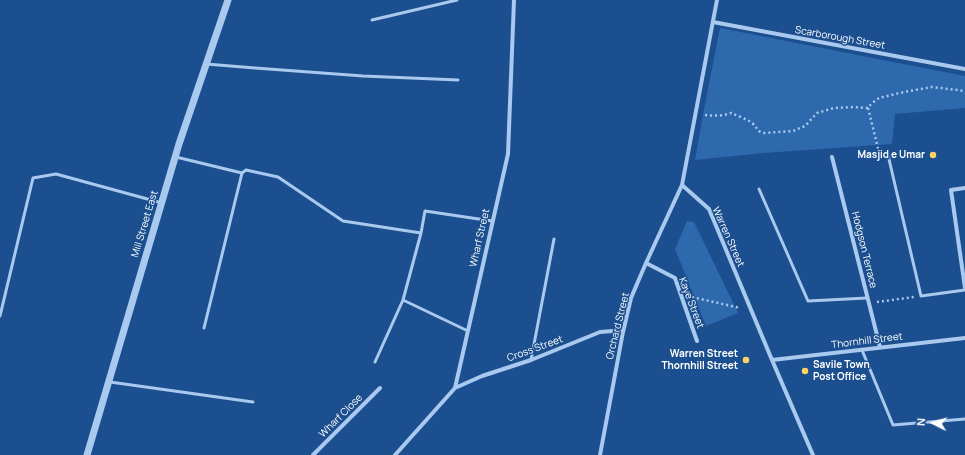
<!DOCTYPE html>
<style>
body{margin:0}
#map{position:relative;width:965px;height:455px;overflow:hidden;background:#1b4f8f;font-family:Manrope,sans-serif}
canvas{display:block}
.north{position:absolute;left:913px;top:403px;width:40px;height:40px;-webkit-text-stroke:3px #1b4f8f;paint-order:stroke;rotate:275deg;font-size:11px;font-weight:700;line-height:16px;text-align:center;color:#fff}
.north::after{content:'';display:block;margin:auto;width:14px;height:18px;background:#fff;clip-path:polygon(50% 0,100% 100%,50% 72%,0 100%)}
</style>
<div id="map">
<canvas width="965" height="455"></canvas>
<div class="north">N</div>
</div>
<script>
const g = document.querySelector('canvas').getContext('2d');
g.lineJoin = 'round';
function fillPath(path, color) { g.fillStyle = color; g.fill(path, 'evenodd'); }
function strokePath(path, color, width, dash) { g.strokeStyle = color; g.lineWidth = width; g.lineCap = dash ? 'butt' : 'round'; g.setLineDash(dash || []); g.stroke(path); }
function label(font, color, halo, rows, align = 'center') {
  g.font = font + ' Manrope,sans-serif'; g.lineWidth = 3; g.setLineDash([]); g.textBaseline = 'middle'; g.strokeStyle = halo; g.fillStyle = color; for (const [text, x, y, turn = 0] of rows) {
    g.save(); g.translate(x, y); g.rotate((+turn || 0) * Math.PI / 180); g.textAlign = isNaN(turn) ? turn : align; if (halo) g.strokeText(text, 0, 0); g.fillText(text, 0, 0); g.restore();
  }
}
const green = new Path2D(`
 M720,28l245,48v32l-70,6 -3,30 -128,9 -69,7 9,-51z
 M687,221l7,1 44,91 -32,13 -31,-77z`);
const path = new Path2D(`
 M868,108l10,40 3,2
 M705,115c9,1 18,1 26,-2 7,3 16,6 21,10 6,5 4,8 12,10l29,-2 12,-5 12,-13 17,-5 20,-1 14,1 3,-4 8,-6 25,-6 28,-5 33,4
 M692,297l48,11
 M877,302l37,-5`);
const service = new Path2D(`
 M372,20l85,-20
 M206,64l49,4 108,8 95,4
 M888,155l33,141 44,-6
 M176,157l66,16 -38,155
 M242,173l4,-3 32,7 65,44 78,12
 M759,189l49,112 59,-3
 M403,300l18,-67 4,-22 67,10
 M0,316l33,-138 23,-4 106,29
 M862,350l31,75 72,-6
 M531,360l23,-121
 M375,362l28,-62 65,31
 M110,382l143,20`);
const minor = new Path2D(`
 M717,0l-35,185 27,24 63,151 41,95
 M713,22l252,47
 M832,157l48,190
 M965,188l-14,2 14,98
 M646,263l29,15 22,63
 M772,360l193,-22
 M455,388l27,-12 49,-16 69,-28 13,-1 10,1
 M313,455l67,-67
 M395,455l60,-67 53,-234 6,-154
 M600,455l23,-123 8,-34 15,-35 36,-78`);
const tertiary = new Path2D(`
 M87,455l92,-311 49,-144`);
const markers = [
 [933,155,4,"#ffd166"],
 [746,360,4,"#ffd166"],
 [805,371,4,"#ffd166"]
];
const streetNames = [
 ["Scarborough Street",840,38,10],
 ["Mill Street East",145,224,-73],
 ["Warren Street",728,237,66],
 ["Wharf Street",480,238,-77],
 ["Hodgson Terrace",864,250,76],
 ["Kaye Street",691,303,69],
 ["Orchard Street",618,326,-76],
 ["Thornhill Street",867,341,-7],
 ["Cross Street",535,349,-20],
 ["Wharf Close",341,416,-45]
];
const poiNames = [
 ["Masjid e Umar",925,155],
 ["Warren Street",738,354],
 ["Thornhill Street",738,366],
 ["Savile Town",813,365,"left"],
 ["Post Office",813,377,"left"]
];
fillPath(green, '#2e69ad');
strokePath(path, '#a9c9ee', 2.5, [2, 3]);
strokePath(service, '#a9c9ee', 3);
strokePath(minor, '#a9c9ee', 4);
strokePath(tertiary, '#a9c9ee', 7);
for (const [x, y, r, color] of markers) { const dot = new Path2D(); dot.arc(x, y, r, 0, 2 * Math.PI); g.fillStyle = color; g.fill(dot); strokePath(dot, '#1b4f8f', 1.5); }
label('10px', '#fff', '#1b4f8f', streetNames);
label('bold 10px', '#fff', '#1b4f8f', poiNames, 'right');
</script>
